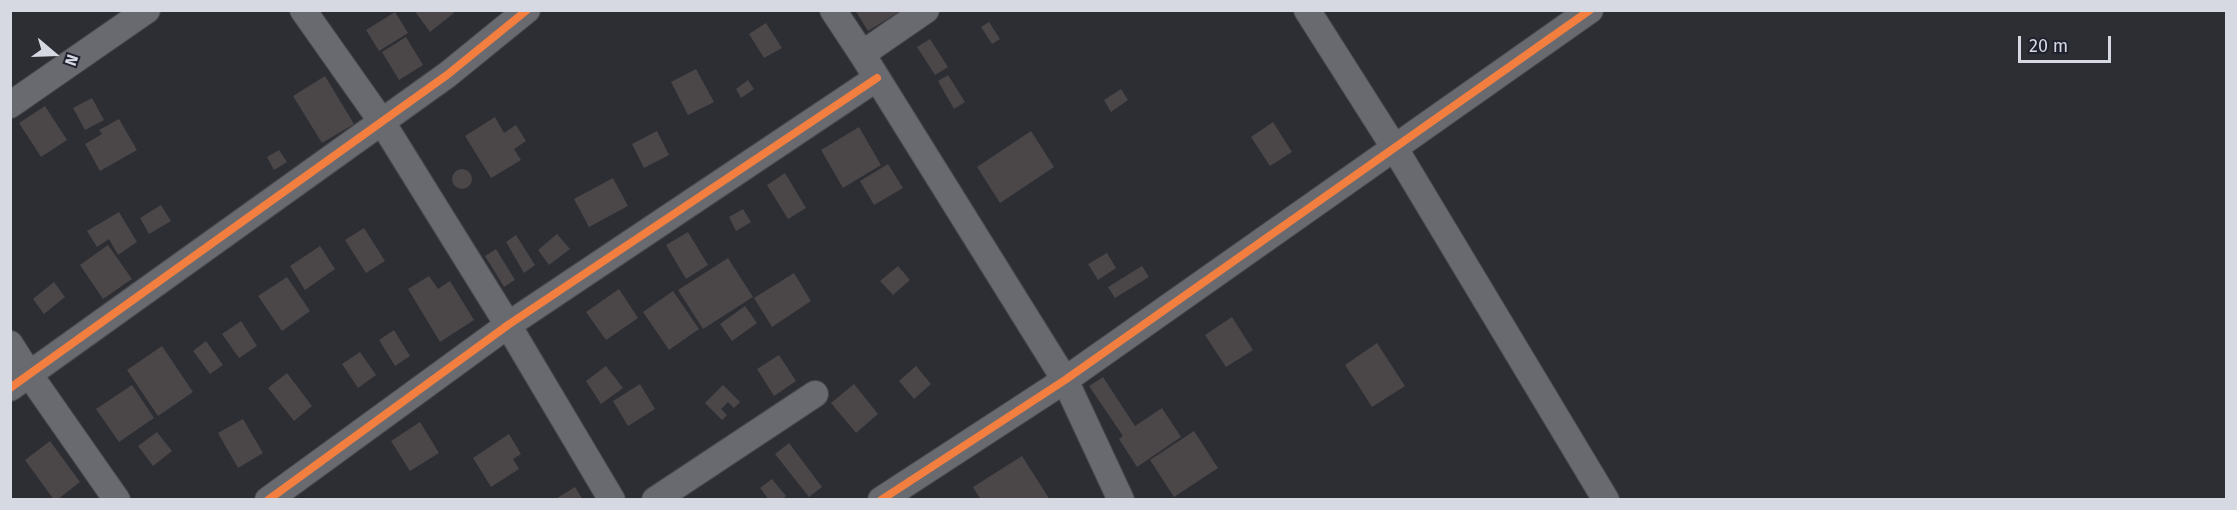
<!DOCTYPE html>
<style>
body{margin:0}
#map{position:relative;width:2237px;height:510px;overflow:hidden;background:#2c2e34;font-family:"Fira Sans",sans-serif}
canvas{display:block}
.frame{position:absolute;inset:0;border:12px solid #d7d9e2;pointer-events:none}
.north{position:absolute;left:24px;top:24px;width:60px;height:60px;-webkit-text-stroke:4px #1f222e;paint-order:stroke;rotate:109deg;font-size:16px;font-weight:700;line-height:24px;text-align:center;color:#d7d9e2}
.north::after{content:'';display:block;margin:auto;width:21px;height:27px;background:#d7d9e2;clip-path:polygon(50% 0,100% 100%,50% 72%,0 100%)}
.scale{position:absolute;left:2018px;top:36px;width:93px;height:27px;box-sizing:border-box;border:3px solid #d7d9e2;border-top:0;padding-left:8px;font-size:18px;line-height:21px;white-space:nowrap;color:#d7d9e2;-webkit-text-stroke:4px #1f222e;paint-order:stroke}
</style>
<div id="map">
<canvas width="2237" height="510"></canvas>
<div class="frame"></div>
<div class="north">N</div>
<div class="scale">20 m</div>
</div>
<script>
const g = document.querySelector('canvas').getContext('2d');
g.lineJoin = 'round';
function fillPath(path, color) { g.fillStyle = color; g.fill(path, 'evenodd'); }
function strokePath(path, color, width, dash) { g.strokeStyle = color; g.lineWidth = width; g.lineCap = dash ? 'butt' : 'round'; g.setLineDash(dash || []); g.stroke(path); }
const building = new Path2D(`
 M414,10h38l2,3 -24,19z
 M855,10h47l-34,21z
 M395,12l13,21 -29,18 -13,-21z
 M989,22l11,17 -8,5 -11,-17z
 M766,23l16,25 -18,10 -15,-24z
 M406,37l17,28 -24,15 -17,-28z
 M930,39l18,28 -13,8 -18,-28z
 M696,69l18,33 -26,13 -17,-33z
 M948,75l17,27 -11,7 -16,-28z
 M325,76l29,48 -32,19 -29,-47z
 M748,80l6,9 -13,9 -5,-9z
 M1121,89l7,11 -17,12 -7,-12z
 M92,98l12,22 -19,10 -12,-22z
 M45,106l22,34 -26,17 -22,-34z
 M495,117l9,16 12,-8 10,16 -12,8 7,11 -30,18 -26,-42z
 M119,119l18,31 -37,21 -15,-27 17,-10 -3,-4z
 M1273,122l19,30 -22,14 -19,-29z
 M859,127l22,38 -38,23 -22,-38z
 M657,131l12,24 -25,13 -12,-24z
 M1031,131l23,36 -54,36 -23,-36z
 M279,150l8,12 -13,8 -7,-13z
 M888,164l15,24 -29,17 -14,-24z
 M452 179a10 10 0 1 1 20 0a10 10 0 1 1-20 0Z
 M785,173l21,35 -18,11 -21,-34z
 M613,178l15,28 -39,21 -15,-28z
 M161,205l10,16 -22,13 -9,-16z
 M743,209l8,13 -15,9 -7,-14z
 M119,212l18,30 -19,13 -9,-16 -12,8 -10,-16z
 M364,228l21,33 -19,12 -21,-33z
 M688,232l20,33 -22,14 -20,-34z
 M557,234l13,15 -21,16 -11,-15z
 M516,235l19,30 -11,8 -18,-31z
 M108,245l24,34 -29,20 -23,-34z
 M320,246l15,23 -30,21 -15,-24z
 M496,249l19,31 -11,7 -19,-31z
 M1107,253l9,15 -18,12 -10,-16z
 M728,258l25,39 -50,32 -25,-39z
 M898,266l12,14 -17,15 -13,-14z
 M1142,266l7,11 -34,21 -7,-11z
 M794,273l17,28 -39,26 -18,-29z
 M429,276l9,13 12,-8 24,39 -34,22 -32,-53z
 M287,277l23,34 -28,20 -24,-35z
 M54,282l11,15 -21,17 -11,-15z
 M619,289l19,29 -32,22 -20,-28z
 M673,291l26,38 -30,21 -26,-38z
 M745,306l12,17 -25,18 -12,-17z
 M1232,317l21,33 -27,17 -21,-32z
 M241,321l16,25 -18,12 -17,-24z
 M394,330l16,26 -15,10 -16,-26z
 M206,341l17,24 -13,9 -17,-23z
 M1377,343l28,43 -33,21 -27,-42z
 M162,346l31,46 -35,24 -31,-46z
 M360,352l16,23 -18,13 -16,-24z
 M779,355l17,26 -22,15 -17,-27z
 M606,366l17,22 -22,16 -15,-23z
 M916,366l15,18 -17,15 -15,-18z
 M287,373l25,33 -18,15 -26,-33z
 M1103,377l32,49 27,-18 19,29 -44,30 -18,-28 4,-3 -34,-50z
 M640,384l15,25 -27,17 -15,-25z
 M854,384l24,30 -22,19 -25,-30z
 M132,385l22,33 -35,24 -23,-33z
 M723,385l17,17 -6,6 -6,-6 -7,7 6,6 -5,5 -17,-17z
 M243,419l20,34 -25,15 -20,-35z
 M420,422l19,31 -29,18 -19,-30z
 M1194,431l24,37 -44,29 -24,-37z
 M157,432l15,19 -19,15 -15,-20z
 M509,434l12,20 -8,5 6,10 -28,18 -18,-29z
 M50,441l30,41 -23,18h-3l-29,-40z
 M789,443l33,44 -13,10 -34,-43z
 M1022,456l28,44h-69l-8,-13z
 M772,479l14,17 -4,4h-13l-9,-12z
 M575,487l8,13h-29z`);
const minor = new Path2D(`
 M303,10l79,112 126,203 104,175
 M833,10l29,44 203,326 56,120
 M1307,10l87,137 212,353
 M862,54l64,-44
 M10,105l137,-95
 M10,344l19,30 88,126
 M10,388l437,-313 80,-65
 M268,500l240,-175 369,-247
 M655,500l160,-106
 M881,500l184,-120 525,-370`);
const cycleway = new Path2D(`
 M10,388l437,-313 80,-65
 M268,500l240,-175 369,-247
 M881,500l184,-120 525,-370`);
fillPath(building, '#4b4647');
strokePath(minor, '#48494f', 28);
strokePath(minor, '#686a6f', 26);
strokePath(cycleway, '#f27e40', 8);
</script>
